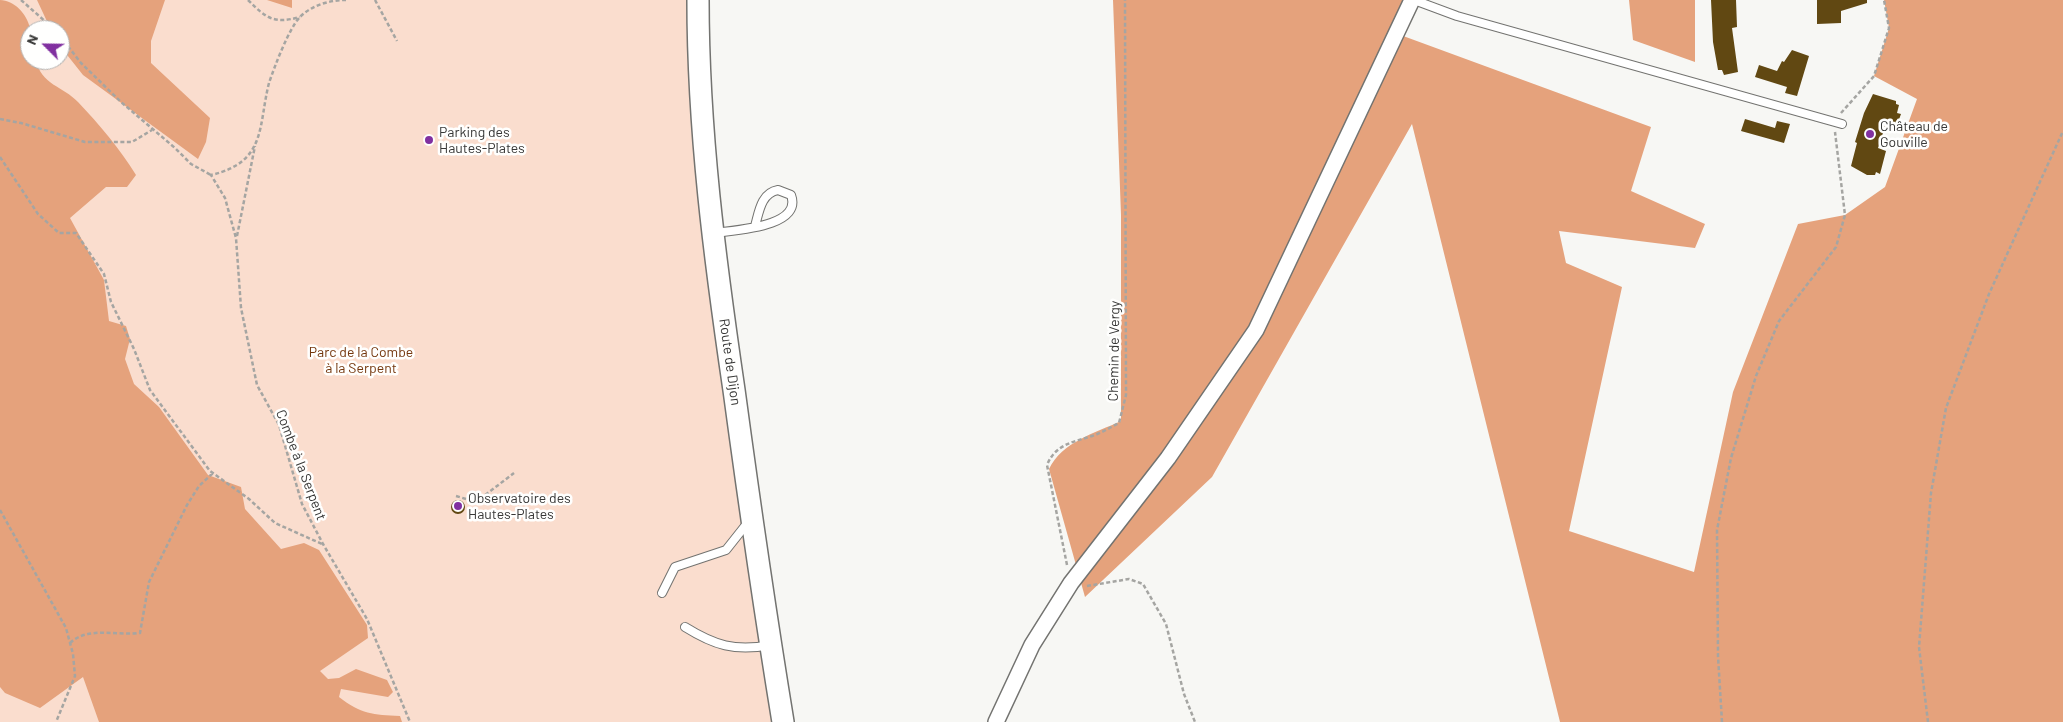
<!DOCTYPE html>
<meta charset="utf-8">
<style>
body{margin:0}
#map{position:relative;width:2063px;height:722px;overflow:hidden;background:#f7f7f4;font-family:Barlow,sans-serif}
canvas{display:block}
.north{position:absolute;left:20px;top:20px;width:50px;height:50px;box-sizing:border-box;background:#fffffe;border:1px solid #afafae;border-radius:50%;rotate:293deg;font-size:14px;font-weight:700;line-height:20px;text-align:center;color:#373736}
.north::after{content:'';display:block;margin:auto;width:18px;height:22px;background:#8130a0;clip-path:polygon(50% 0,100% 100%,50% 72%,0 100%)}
</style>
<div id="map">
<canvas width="2063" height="722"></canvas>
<div class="north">N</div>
</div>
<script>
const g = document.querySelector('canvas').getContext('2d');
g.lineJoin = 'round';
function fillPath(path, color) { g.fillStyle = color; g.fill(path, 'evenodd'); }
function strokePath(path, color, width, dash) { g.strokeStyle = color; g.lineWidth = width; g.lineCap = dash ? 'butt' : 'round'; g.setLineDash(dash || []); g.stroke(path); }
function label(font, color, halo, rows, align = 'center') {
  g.font = font + ' Barlow,sans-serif'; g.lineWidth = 5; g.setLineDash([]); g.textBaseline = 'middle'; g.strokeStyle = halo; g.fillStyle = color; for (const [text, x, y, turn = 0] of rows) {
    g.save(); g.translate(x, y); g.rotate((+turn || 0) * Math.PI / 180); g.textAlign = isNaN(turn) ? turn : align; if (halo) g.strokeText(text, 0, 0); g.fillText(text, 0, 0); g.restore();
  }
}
const green = new Path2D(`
 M0,0h692l10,234 16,70 57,418h-775zM30,30h30v30h-30z`);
const forest = new Path2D(`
 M0,0c14,0 27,14 30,28 2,9 0,22 0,32h6c5,25 27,26 42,42 21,22 42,47 58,73l-9,12h-21l-36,31 34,62 5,41 17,5 4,13 -5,20 9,25 25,23 49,68 33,12 4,22 36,40 23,-6 15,7 48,75 1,13 -48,33 8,8 11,-1 17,-9 31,11 6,12 -5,5 -47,-8 -2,8c22,17 34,18 61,19l2,6h-303l-16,-45 -43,31 -35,-15 -5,-6z
 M37,0h128l-14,41v22l59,55 -4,24 -8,17 -115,-84 -23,-29v-16h-9z
 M267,0h25v8z
 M1113,0h299l-17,33 256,94 -20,64 74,33 -10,24 -136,-17 7,32 56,24 -53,244 125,41 39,-180 65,-168 47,-9 40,-28 32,-88 -43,-23 15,-48 -5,-28h179v722h-503l-148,-598 -200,353 -127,120 -36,-128c13,-27 46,-36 72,-48v-206z
 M1629,0h66v62l-62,-22z`);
const building = new Path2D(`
 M1711,0h25l1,27 -5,1 6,44 -14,3 -2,-5h-4l-5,-28z
 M1817,0h50v3l-26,8v12l-24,1z
 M1792,50l17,6 -12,40 -12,-3 2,-6 -32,-10 4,-12 18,6 5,-10 2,1z
 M1873,94l23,7v3l3,1 -2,8 4,1 -4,11 -10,-4 -9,27 8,3 -6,23 -4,-2 -1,3h-8l-16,-9 6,-23 -2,-1 9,-29z
 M1745,119l30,9 2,-7 13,3 -6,19 -43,-12z
 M451 507a7 7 0 1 1 14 0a7 7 0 1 1-14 0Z`);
const path = new Path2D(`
 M21,0l34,30
 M248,0c19,19 26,24 52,17
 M346,0c-16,0 -34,5 -46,17 -11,11 -26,51 -31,66 -11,43 -2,79 -58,92l14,23 11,40 5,70 16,77 22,40 23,79 21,40 44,75 43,103
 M375,0l22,41
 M60,36l21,27 40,39 54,46 16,16 20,11
 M1841,113l33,-37 15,-48 -5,-28
 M0,119l21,4 64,19h47l20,-12
 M0,157l38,57 21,19h17l28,41 7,28 23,47 16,41 60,81 39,28 26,24 47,21
 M237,236l18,-90
 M456,496l20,6 38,-29
 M0,510l66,118 7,26 2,22 -19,46
 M1067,565l-20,-100c9,-22 28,-23 48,-30 8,-3 16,-8 24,-12l7,-28 -1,-395
 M1087,586l42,-7 14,5 23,40 18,70 11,28
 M70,643c18,-17 46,-7 70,-10l9,-51 38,-77 12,-19 14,-13
 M1722,722l-4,-66 -1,-126 14,-72 25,-82 23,-55 57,-74 9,-32 -10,-83
 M1928,722l-9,-75 12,-154 15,-85 43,-114 74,-163`);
const service = new Path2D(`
 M1414,0l43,16 385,108
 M715,233c20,-3 88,-6 76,-38l-13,-5c-17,3 -19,22 -23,36
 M662,593l13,-26 51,-17 23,-29
 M685,627c29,18 50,25 85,18`);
const minor = new Path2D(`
 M996,722l36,-77 39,-62 97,-125 88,-128 156,-330`);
const secondary = new Path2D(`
 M698,0c0,131 17,261 36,390 15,111 31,222 49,332`);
const markers = [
 [1870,134,5,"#8130a0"],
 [429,140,5,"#8130a0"],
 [458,506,5,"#8130a0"]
];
const poiNames = [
 ["Château de",1880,126],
 ["Gouville",1880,142],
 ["Parking des",439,132],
 ["Hautes-Plates",439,148],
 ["Observatoire des",468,498],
 ["Hautes-Plates",468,514]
];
const streetNames = [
 ["Chemin de Vergy",1114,351,-89],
 ["Route de Dijon",730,362,82],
 ["Combe à la Serpent",301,465,69]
];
const parkNames = [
 ["Parc de la Combe",361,352],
 ["à la Serpent",361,368]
];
fillPath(green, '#faddce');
fillPath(forest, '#e5a27c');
fillPath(building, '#614812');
strokePath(service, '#737370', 10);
strokePath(minor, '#737370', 18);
strokePath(secondary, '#737370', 24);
strokePath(path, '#a5a5a2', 2.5, [4, 2.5]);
strokePath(service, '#fff', 8);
strokePath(minor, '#fff', 15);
strokePath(secondary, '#fff', 21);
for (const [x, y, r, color] of markers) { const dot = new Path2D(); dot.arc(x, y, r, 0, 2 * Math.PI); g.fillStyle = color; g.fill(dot); strokePath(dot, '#fffffe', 2); }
label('14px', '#373736', '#fffffe', poiNames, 'left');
label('14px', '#373736', '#fffffe', streetNames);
label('14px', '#74370d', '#fffffe', parkNames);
</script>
